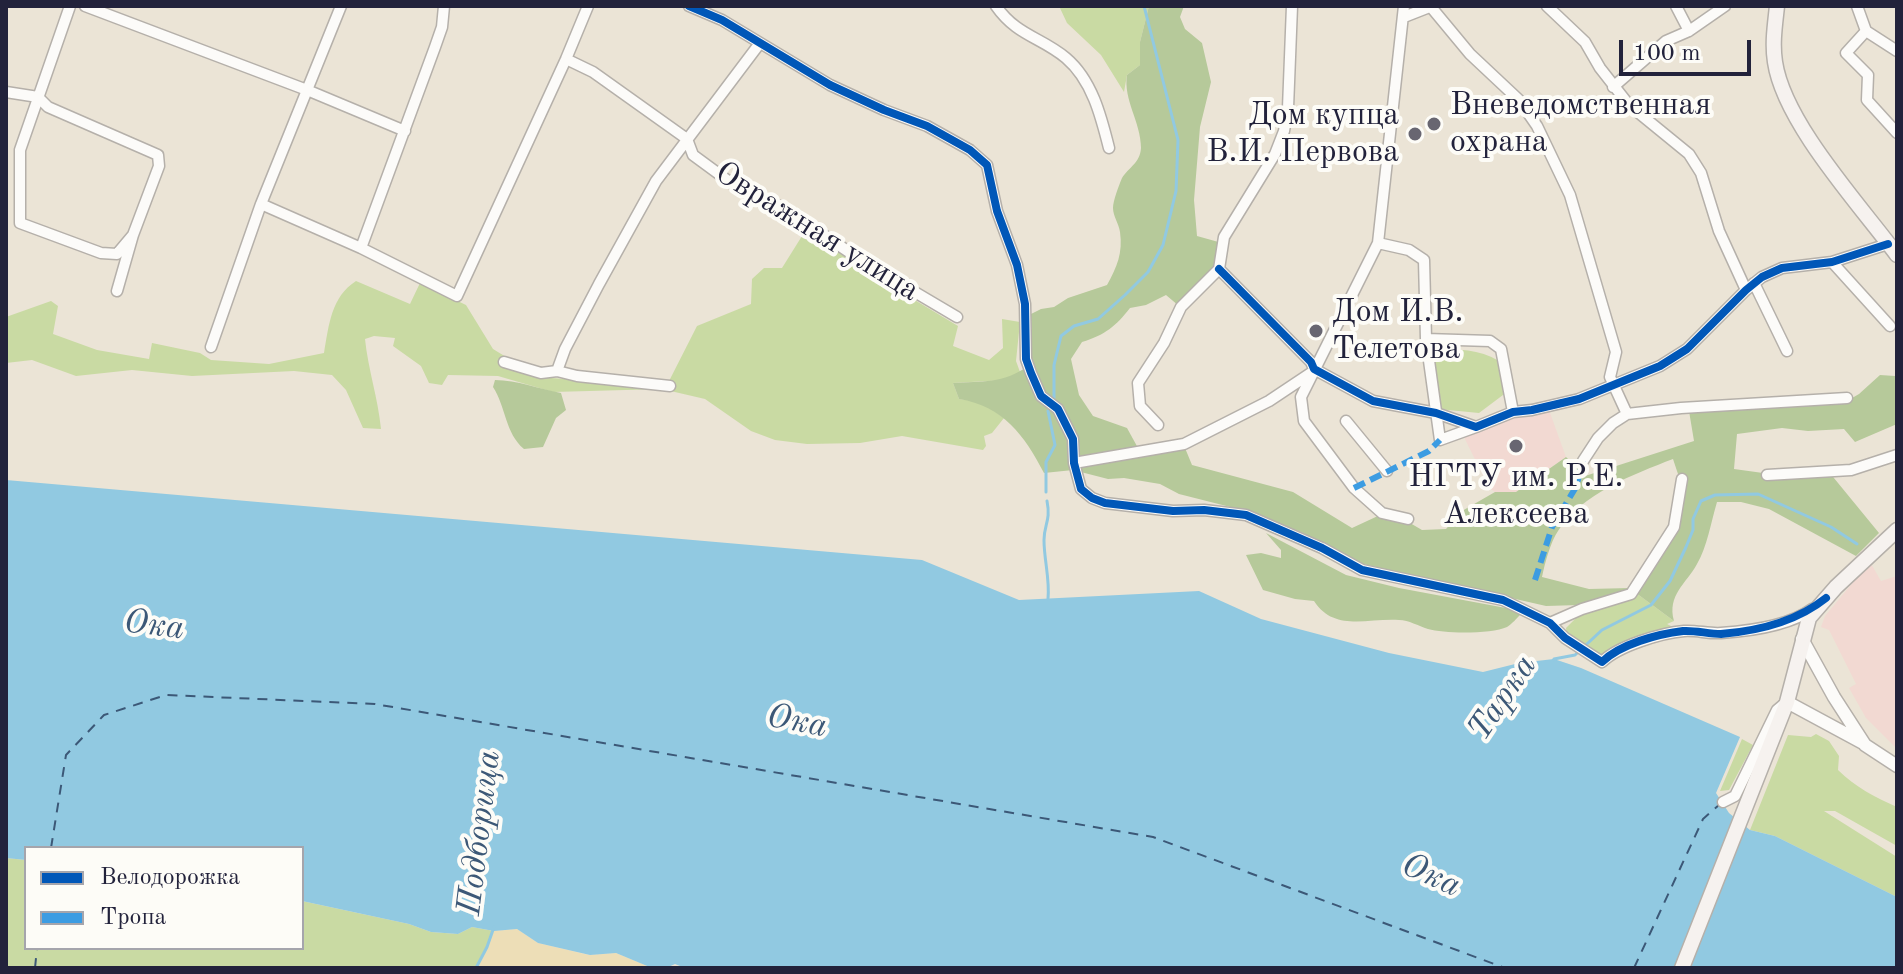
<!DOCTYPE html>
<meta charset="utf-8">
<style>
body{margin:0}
#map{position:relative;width:1903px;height:974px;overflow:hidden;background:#ebe4d6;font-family:"Old Standard TT",serif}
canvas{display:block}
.frame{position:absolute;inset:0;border:8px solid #22223b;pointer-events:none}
.legend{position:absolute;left:24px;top:846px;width:280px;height:104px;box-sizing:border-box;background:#fdfcf7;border:2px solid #a5a5ac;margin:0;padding:10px 14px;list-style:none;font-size:24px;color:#22223b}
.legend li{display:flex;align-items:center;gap:16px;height:40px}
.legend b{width:40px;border:2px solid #a5a5ac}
.scale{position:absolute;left:1619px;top:40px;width:132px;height:36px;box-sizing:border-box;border:4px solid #22223b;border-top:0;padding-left:10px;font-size:24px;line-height:28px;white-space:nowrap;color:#22223b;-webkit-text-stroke:6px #fdfcf7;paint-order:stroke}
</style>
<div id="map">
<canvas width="1903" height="974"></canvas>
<div class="frame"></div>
<ul class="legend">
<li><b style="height:10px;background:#0057b8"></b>Велодорожка</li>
<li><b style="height:10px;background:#3c9ce2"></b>Тропа</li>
</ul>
<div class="scale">100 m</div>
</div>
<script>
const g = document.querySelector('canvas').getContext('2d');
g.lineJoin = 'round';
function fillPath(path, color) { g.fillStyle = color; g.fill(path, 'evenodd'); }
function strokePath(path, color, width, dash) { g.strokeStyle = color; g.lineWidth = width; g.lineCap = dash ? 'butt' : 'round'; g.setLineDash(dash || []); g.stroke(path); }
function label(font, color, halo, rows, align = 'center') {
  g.font = font + ' "Old Standard TT",serif'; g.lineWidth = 8; g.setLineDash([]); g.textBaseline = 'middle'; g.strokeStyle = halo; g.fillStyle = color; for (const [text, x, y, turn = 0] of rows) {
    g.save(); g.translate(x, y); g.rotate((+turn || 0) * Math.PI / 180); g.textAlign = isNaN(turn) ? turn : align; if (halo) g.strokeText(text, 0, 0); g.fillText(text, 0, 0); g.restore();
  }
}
const built = new Path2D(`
 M1549,410l17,47 -50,35h-21l-6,-4 -26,-53 60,-20z
 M1870,562l11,19 16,-5v173l-31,-31 -17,-30 7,-4 -27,-54 -8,-3 4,-11z`);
const green = new Path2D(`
 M1059,6h90l-9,36v23l-13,10 -3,17 -23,-37 -34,-32z
 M807,228l71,50 80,48 -5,20 36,14 14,-12 -1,-29 18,3 -4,39 4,11 -14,8 -53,3 6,16 23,3 22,16 -12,15 -8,3 2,10 -3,4 -81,-14 -42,7 -53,1 -32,-4 -24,-9 -46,-32 -43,-10 -109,3 -55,-16 -50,-1 -6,10 -13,-2 -8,-17 -28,-20 2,-8 -21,-2 -9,3c3,30 13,59 16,90l-18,-1 -17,-38 -14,-15 -38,-4 -102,5 -60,-6 -56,6 -44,-16 -26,3v-46l45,-16 7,5 -5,28 44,16 52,9 3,-16 48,10 11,7 58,4 55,-11c5,-28 7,-56 32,-72l54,23 10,-21 46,22 27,44 46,28 127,10 31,-61 54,-22 1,-25 12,-11h18z
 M1435,349c23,0 44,0 64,12l8,31 -28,21 -41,-4 -8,-44z
 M1636,593l38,28 -7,3 10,5 -76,29 -34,-21 -1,-9 17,-17z
 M1816,734l13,7 10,15 -1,14c17,17 37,27 59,37v39l-62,-35h-11l73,46v40l-122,-61 -25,-6 38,-95 23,2z
 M1742,739l11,6 -24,45 -9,1z
 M6,858l20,2v88h276v-47l107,23 22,8 27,2 14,-7 22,4 -18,37h-470z`);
const forest = new Path2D(`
 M1149,6h35l-4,11 5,12 17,14 9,39 -11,45 -6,73 3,36 25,7 -5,25 -38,38 -13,-11 -20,10 -16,3c-14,18 -25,27 -48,34l-11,17 8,36 14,21 34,12 11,20h47l7,17 101,27 59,36 28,-13 30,8 12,7 24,-1 16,-18 33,-19h21l50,-35 19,19 109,-35 -5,-30 158,-10 12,-7 21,-19 15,1 2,48 -42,18 -11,-13 -36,2 -26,-3 -45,6 -3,35 29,4 66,-1 50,61 -23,23 -87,-47 -28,-7h-24c-6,20 -10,45 -20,62 -11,20 -30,31 -23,57l-38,-28 42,-66 1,-50 -6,-18c-39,15 -92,35 -115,72 -8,12 -13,32 -16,46l47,12 41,-1 -4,6 -47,11 -33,1 -183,-42 -60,-31 -49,-20 -75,-19 -19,-10 -36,-6 -16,1 -35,-9 -29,3c-19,-37 -41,-67 -85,-74l-6,-16c29,-2 50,1 75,-17l4,-24 -1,-28 10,-5 13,-2 14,-9 39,-13c10,-18 16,-32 13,-53 -1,-8 -7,-16 -7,-24 0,-7 6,-23 9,-30 7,-11 18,-15 19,-30 0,-26 -18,-48 -14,-73l13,-10v-23z
 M495,380c22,0 44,9 66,13l5,17 -10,8 -13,29 -19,2c-19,-16 -18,-42 -31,-62z
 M1266,533l80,42 53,13 107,20 15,6c-4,4 -9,10 -14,13 -15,7 -62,7 -79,2 -10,-3 -19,-9 -29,-9 -32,-2 -65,12 -85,-19l-19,-2 -32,-9 -17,-35 15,-2 20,5v-8z`);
const sand = new Path2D(`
 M517,929l21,14 51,12 27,-2 36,15h-176l18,-37z`);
const water = new Path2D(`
 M6,480l916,80 97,40 180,-9 62,28 128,34 94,19 36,-9 35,-4 27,9 159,69 -24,56 13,20 21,17 25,6 122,61v71h-1212l-10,-4 -9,4h-14l-36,-15 -26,2 -52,-12 -21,-14 -23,2 -22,-4 -14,7 -27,-2 -22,-8 -107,-23v-53h-276v12l-20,-2z`);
const stream = new Path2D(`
 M1054,398v-33l7,-29 13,-10 24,-7 27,-24 23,-23 15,-27 13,-54 2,-51 -34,-134
 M1046,492v-30l9,-17 -7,-34
 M1047,501c4,20 -3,23 -3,39 0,20 6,39 4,59
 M1552,662l2,-3 21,-4 27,-25 49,-25 19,-24 16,-34 7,-17v-11l8,-18 14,-6 43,-1 73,33 26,17
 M476,968l11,-21 7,-20`);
const ferry = new Path2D(`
 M51,848l15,-93 38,-40 62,-20 209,9 778,133 352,131
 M35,968l2,-20
 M1634,968l69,-149 16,-14`);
const minor = new Path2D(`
 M70,6l-50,144v73l81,30 16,1 16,-19
 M85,6l222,84 98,41
 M689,6l33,14 108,65 54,25 43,16 43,24 17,15 10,46 20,54 8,39 1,55 5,14 10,23 17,13 15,30 1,24 7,26 11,9 13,5 68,8 31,-1 42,5 76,33 40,22 141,30 47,23 15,15 37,24c16,-16 59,-29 82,-31 12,-1 25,3 37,2 29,-2 68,-7 91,-24
 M996,6c21,30 45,31 70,52 26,22 35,58 43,90
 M1404,6l-26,237 -77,154 3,24 50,67 28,25 26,6
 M1547,6l38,36 15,26 29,37 60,49 12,19 18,58 27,59
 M1676,6l13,25
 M1857,6l9,25 31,20
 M1431,7l39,47 49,46 18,26 33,69 46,157 -6,25 17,37
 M1404,17l28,-11
 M1866,31l-20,22 22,22 -1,25 30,33
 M566,59l27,13 94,67 6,16 49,36 38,15 84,56 93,55
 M1613,87l53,-46 23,-10 36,-25
 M6,92l32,5 10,10 110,48 1,11 -26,69 -16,56
 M261,204l100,44 96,48 109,-237 22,-53
 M1378,243l31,7 15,10 2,79 14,101 36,-13
 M361,248l74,-201 7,-20 2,-21
 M1832,262l58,64
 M1219,269l92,93 3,7 59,32 63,12 40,14 37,-15 19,-2 47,-11 81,-33 27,-17 59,-59 16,-13 20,-9 50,-6 56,-18
 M1754,283l33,68
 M1426,339l64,2 11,8 12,63
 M211,347l50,-143 80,-198
 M504,362l37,11 16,-2 20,5 93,10
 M557,371l8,-22 34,-65 57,-103 104,-138
 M1346,421l41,50
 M1158,425l-18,-19 -2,-23 26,-40 17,-36 38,-38 5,-32 51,-83 9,-23 4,-23 4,-102
 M1583,461l15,-23 15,-15 14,-9 54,-6 166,-10
 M1074,463l110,-19 85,-43 42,-28
 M1767,475l84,-5 46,-15
 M1550,623l32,-14 49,-15 43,-67 8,-48
 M1723,802l12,-6 42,-86 6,-5`);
const tertiary = new Path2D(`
 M1802,639l32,58 31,48 32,21
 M1787,702l76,41`);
const secondary = new Path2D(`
 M1777,6c-2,19 -5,37 -2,56 9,61 85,143 122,193
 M1682,968l105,-266 22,-84 27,-31 61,-57`);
const quiet = new Path2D(`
 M1354,488l75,-37 11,-11
 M1535,580l17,-53 24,-40 7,-26`);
const cycleway = new Path2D(`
 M689,6l33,14 108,65 54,25 43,16 43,24 17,15 10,46 20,54 8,39 1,55 5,14 10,23 17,13 15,30 1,24 7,26 11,9 13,5 68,8 31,-1 42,5 76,33 40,22 141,30 47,23 15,15 37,24c18,-18 56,-28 81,-31 12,-1 25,3 38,3 37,-3 75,-12 105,-36
 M1219,269l92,93 3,7 59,32 63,12 40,14 37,-15 19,-2 47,-11 81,-33 27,-17 59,-59 16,-13 20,-9 50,-6 56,-18`);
const markers = [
 [1434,124,8,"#686671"],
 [1415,134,8,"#686671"],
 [1316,331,8,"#686671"],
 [1516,446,8,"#686671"]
];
const poiNames = [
 ["Вневедомственная",1450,106],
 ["охрана",1450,143],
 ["Дом купца",1399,116,"right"],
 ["В.И. Первова",1399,153,"right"],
 ["Дом И.В.",1332,313],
 ["Телетова",1332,350],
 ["НГТУ им. Р.Е.",1516,478,"center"],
 ["Алексеева",1516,515,"center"]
];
const streetNames = [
 ["Овражная улица",817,232,32]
];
const waterNames = [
 ["Ока",154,626,7],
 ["Тарка",1503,698,-56],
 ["Ока",797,722,11],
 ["Подборица",480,833,-83],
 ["Ока",1431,876,24]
];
fillPath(built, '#f2d9d2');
fillPath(green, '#c9daa3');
fillPath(forest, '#b6c99a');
fillPath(sand, '#eddeb7');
fillPath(water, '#91c9e1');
strokePath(stream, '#91c9e1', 3);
strokePath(ferry, '#3c5877', 2, [10, 8]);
strokePath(minor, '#b5b0aa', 13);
strokePath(tertiary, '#b5b0aa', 15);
strokePath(secondary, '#b5b0aa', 17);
strokePath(minor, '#fcfbf9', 10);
strokePath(tertiary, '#fcfbf9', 12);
strokePath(secondary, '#f6f2ef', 14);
strokePath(quiet, '#3c9ce2', 6, [12, 6]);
strokePath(cycleway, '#0057b8', 8);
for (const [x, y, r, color] of markers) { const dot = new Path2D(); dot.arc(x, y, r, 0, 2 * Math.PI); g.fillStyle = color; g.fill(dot); strokePath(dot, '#fdfcf7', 3); }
label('32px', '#22223b', '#fdfcf7', poiNames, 'left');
label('32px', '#22223b', '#fdfcf7', streetNames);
label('italic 34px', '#3c5877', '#fdfcf7', waterNames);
</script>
